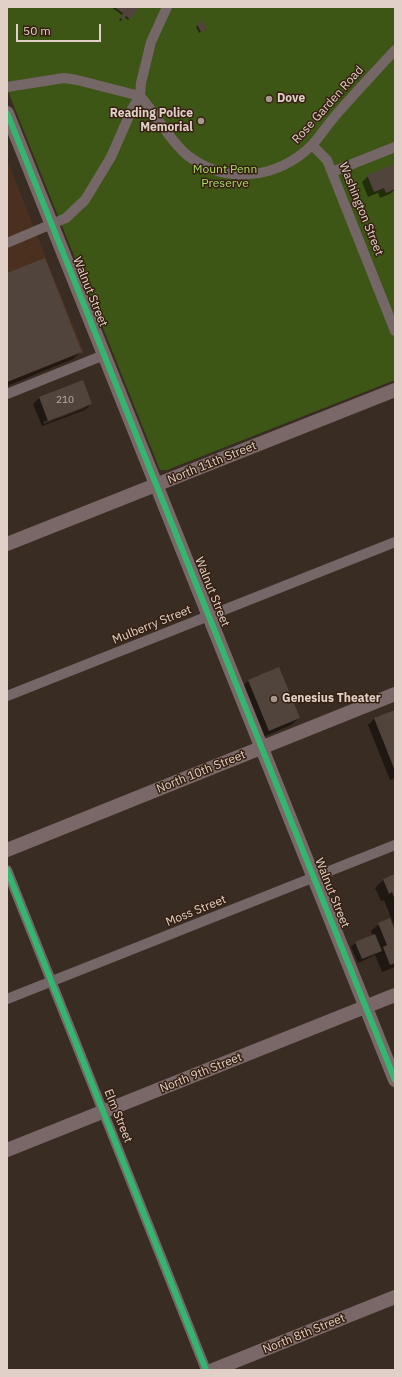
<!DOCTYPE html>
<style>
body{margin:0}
#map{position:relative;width:402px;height:1377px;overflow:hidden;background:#392c23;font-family:"IBM Plex Sans",sans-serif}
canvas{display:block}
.frame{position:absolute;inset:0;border:8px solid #e0d0c7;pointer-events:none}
.scale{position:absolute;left:16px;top:24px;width:85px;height:18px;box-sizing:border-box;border:2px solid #e0d0c7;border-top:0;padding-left:5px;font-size:12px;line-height:14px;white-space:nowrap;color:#e0d0c7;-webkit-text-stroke:3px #362011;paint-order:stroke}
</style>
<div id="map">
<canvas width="402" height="1377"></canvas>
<div class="frame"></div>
<div class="scale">50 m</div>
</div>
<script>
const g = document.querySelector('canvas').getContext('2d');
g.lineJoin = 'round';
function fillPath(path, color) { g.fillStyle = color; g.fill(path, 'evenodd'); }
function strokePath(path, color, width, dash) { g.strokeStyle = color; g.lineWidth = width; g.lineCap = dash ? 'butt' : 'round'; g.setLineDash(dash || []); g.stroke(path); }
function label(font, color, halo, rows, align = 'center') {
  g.font = font + ' "IBM Plex Sans",sans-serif'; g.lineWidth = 3; g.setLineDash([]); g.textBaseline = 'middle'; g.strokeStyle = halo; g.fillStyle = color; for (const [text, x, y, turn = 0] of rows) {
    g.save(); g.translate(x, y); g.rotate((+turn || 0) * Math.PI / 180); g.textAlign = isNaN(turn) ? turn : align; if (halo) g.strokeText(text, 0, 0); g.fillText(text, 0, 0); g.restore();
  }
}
const built = new Path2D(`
 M7,160l77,193 -77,30z`);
const green = new Path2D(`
 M7,7h388v373l-228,90h-7l-153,-381z`);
const shadow = new Path2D(`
 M111,7h26l-9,13 -4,-3 -3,4 -2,-1 3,-5z
 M198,25l7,4 -6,4 -3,-6z
 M395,165v24l-5,5 -10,4 -2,-5 -10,4 -6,-15 6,-6z
 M7,274l74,78 -8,7 -66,27z
 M39,398l52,6 -6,6 -43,16 -9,-22zM85,406v2l-41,16 -1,-2z
 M248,681l51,37 -8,7 -30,13 -20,-50z
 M395,711v67l-5,2 -22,-55 6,-6z
 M395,875v53l-11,-28 -3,1 -6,-13 8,-8z
 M379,924l16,10v33l-13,5 -7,-17 -17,8 -7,-16 4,-4 18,-7 -2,-5z`);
const building = new Path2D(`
 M114,7h25l-9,12 -4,-3 -3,4 -3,-2 3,-5z
 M203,21l4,8 -6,3 -4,-8z
 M395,164v25l-9,4 -2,-5 -10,4 -7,-17z
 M45,258l37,94 -75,30v-109z
 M83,380l9,24 -44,17 -9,-24z
 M279,667l21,51 -31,13 -21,-51z
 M395,710v61l-21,-53z
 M395,874v26l-3,-8 -3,2 -6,-15z
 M390,918l5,13v32l-5,2 -7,-18 4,-2 -9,-22z
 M375,934l7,17 -20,8 -7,-17z`);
const street = new Path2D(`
 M7,87l57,-9 13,2 63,16
 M140,96c17,19 28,43 47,59 38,30 90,24 124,-9 9,-9 16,-21 25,-31 19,-22 39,-43 59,-65
 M312,145l15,15 68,171
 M332,172l63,-25
 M7,243l59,-25 19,-18 26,-43 21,-48 8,-13 1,-13 10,-41 16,-35
 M7,394l97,-39
 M7,696l388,-154
 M7,870l199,500
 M7,999l388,-154`);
const secondary = new Path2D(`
 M7,113l388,967
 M7,544l388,-154
 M7,850l388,-156
 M7,1150l388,-155
 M213,1370l182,-73`);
const cycleway = new Path2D(`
 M7,113l388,967
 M7,870l199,500`);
const markers = [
 [269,99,4,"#a6978e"],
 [201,121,4,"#a6978e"],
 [274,699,4,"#a6978e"]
];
const numberNames = [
 ["210",65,400]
];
const poiNames = [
 ["Dove",277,99],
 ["Reading Police",193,114,"right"],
 ["Memorial",193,128,"right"],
 ["Genesius Theater",282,699]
];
const streetNames = [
 ["Rose Garden Road",328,105,-48],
 ["Washington Street",361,209,68],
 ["Walnut Street",90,292,68],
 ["North 11th Street",212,463,-22],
 ["Walnut Street",212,592,68],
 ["Mulberry Street",152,625,-22],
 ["North 10th Street",201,772,-22],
 ["Walnut Street",332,893,68],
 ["Moss Street",196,911,-22],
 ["North 9th Street",201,1073,-22],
 ["Elm Street",118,1116,68],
 ["North 8th Street",304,1334,-22]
];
const parkNames = [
 ["Mount Penn",225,170],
 ["Preserve",225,184]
];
fillPath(built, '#4c301f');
fillPath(green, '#3d5616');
fillPath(shadow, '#0007');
fillPath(building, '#50443d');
strokePath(street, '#756667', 10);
strokePath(secondary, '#796867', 14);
strokePath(cycleway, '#33b770', 6);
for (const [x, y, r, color] of markers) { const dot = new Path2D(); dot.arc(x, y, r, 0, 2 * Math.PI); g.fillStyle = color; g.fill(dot); strokePath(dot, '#362011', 1.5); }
label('10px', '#bcada4', null, numberNames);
label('bold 12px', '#e0d0c7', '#362011', poiNames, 'left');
label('12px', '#e0d0c7', '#362011', streetNames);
label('12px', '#a8df69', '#362011', parkNames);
</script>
